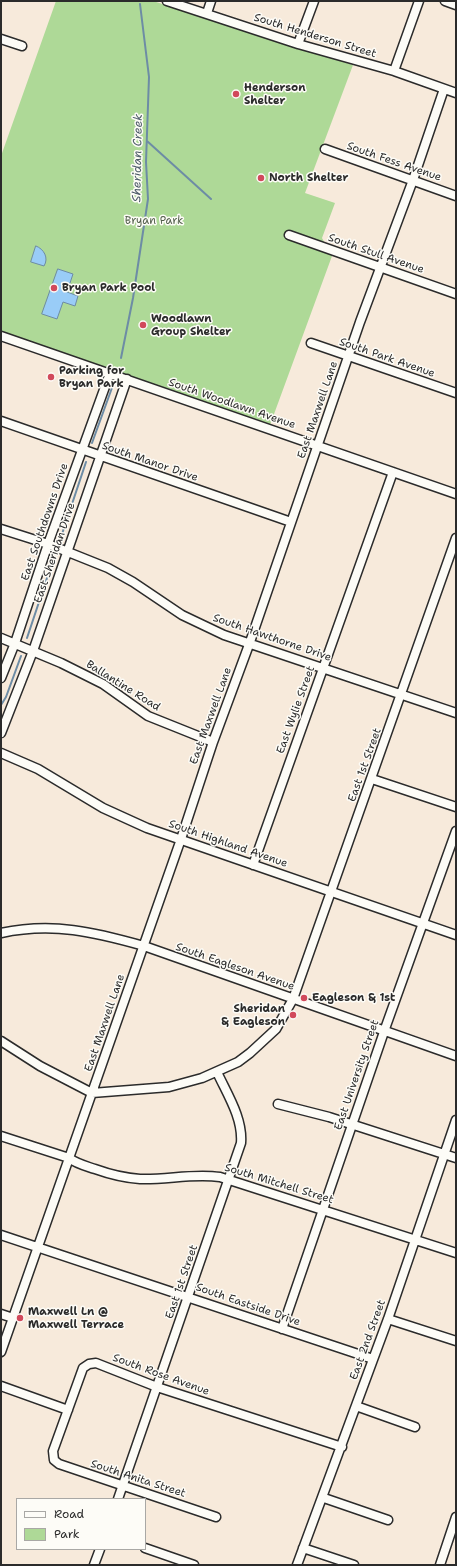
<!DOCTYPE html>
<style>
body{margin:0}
#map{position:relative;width:457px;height:1566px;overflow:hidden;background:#f7eadb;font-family:"Shantell Sans",sans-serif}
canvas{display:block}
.frame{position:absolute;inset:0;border:2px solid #2b2b2b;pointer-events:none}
.legend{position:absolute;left:16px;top:1498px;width:130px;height:52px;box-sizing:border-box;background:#fdfcf7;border:1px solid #a9a8a5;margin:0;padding:5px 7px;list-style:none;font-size:12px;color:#2b2b2b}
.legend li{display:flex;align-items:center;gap:8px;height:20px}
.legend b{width:20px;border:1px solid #a9a8a5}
</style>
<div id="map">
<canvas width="457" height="1566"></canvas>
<div class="frame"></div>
<ul class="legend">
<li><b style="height:5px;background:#fdfcf7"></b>Road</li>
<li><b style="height:11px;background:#aed997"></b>Park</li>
</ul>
</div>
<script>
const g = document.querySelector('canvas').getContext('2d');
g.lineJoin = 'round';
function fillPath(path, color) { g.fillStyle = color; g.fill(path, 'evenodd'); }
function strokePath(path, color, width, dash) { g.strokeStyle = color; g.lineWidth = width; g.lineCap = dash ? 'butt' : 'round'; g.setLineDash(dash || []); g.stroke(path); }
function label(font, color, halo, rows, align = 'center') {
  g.font = font + ' "Shantell Sans",sans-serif'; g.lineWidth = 3; g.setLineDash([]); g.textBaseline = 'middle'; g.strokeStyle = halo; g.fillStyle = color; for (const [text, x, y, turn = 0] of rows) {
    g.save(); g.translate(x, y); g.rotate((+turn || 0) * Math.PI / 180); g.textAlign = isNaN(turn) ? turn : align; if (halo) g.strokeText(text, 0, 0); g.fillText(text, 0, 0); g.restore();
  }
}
const green = new Path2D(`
 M56,1h97l200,64 -48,128 30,10 -13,35 10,18 -62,169 -269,-94v-175z`);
const water = new Path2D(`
 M36,246c8,3 13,12 8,20l-13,-4z
 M58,269l15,5 -6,18 11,4 -3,10 -12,-4 -6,17 -15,-5z`);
const stream = new Path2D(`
 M147,141l64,58
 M121,358l12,-60 15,-99 -2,-37 3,-85 -9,-73
 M92,443l21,-58
 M60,540l26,-78
 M27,638l27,-81
 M1,705l5,-8 15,-41`);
const minor = new Path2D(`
 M167,1l131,43 96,27 62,22
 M445,1l11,4
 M207,13l4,-12
 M1,39l21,7
 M298,44l16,-43
 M394,71l25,-70
 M325,149l131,47
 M289,235l167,59
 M1,336l455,158
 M311,343l145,50
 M1,421l290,101
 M1,529l47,15 60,24 25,14 49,33 42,20 232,78
 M1,638l60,25 42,21 45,32 65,26
 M1,678l14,-35 33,-99 62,-171
 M1,733l32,-82 94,-272
 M1,753l37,16 65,39 44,20 309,107
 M372,779l84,28
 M253,865l140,-393
 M1,933c52,-11 93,-1 143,13l312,110
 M1,1041l39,25 52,27 77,-6 33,-9 36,-16 12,-9 26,-24 17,-30 163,-461
 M278,1104l51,13 127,41
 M1,1136l68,22c8,6 17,8 26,11 14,5 30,9 45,10 27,1 53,-6 80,-2l236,76
 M1,1235l372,124
 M1,1314l12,4
 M388,1319l68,22
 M282,1329l104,-303 70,-195
 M1,1352l180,-513 32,-97 37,-100 110,-320 53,-142 31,-91
 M1,1386l67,24
 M356,1406l59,21
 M324,1498l64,22
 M118,1499l123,-356c2,-25 -14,-49 -24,-71
 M216,1517l-157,-53 -5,-4 -1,-9 30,-83 6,-4 7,-1 61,24 185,60
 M145,1548l49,17
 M303,1548l51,17
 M94,1565l6,-16
 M297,1565l91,-246 68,-199
 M440,1565l16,-48`);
const markers = [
 [236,94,4,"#d1495b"],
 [261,178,4,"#d1495b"],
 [54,288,4,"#d1495b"],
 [143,325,4,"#d1495b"],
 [51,377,4,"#d1495b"],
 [304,998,4,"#d1495b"],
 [293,1015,4,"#d1495b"],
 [20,1318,4,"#d1495b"]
];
const streetNames = [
 ["South Henderson Street",315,36,17],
 ["South Fess Avenue",394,162,19],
 ["South Stull Avenue",376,254,19],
 ["South Park Avenue",387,358,19],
 ["South Woodlawn Avenue",232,404,19],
 ["East Maxwell Lane",318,410,-71],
 ["South Manor Drive",150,462,19],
 ["East Southdowns Drive",45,522,-71],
 ["East Sheridan Drive",55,553,-71],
 ["South Hawthorne Drive",272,638,19],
 ["Ballantine Road",123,686,32],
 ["East Wylie Street",296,710,-70],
 ["East Maxwell Lane",211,716,-70],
 ["East 1st Street",365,765,-70],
 ["South Highland Avenue",228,844,19],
 ["South Eagleson Avenue",235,967,19],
 ["East Maxwell Lane",105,1023,-71],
 ["East University Street",357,1075,-71],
 ["South Mitchell Street",279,1184,17],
 ["East 1st Street",182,1282,-71],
 ["South Eastside Drive",248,1305,19],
 ["East 2nd Street",368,1340,-70],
 ["South Rose Avenue",161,1375,20],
 ["South Anita Street",138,1479,18]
];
const poiNames = [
 ["Henderson",244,88],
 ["Shelter",244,101],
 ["North Shelter",269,178],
 ["Bryan Park Pool",62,288],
 ["Woodlawn",151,319],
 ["Group Shelter",151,332],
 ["Parking for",59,371],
 ["Bryan Park",59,384],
 ["Eagleson & 1st",312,998],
 ["Sheridan",285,1009,"right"],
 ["& Eagleson",285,1022,"right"],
 ["Maxwell Ln @",28,1312],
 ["Maxwell Terrace",28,1325]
];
const parkNames = [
 ["Bryan Park",154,221]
];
const waterNames = [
 ["Sheridan Creek",138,158,-89]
];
fillPath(green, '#aed997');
fillPath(water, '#99ccf7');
strokePath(water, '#6d8ca5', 1);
strokePath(stream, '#6d8ca5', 2);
strokePath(minor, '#2b2b2b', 11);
strokePath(minor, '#fdfcf7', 8);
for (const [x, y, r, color] of markers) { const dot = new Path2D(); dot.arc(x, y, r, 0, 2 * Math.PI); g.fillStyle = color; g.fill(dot); strokePath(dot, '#fdfcf7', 1.5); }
label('11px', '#2b2b2b', '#fdfcf7', streetNames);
label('bold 11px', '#2b2b2b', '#fdfcf7', poiNames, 'left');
label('11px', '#525f4b', '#fdfcf7', parkNames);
label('italic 12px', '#4c5b68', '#fdfcf7', waterNames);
</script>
